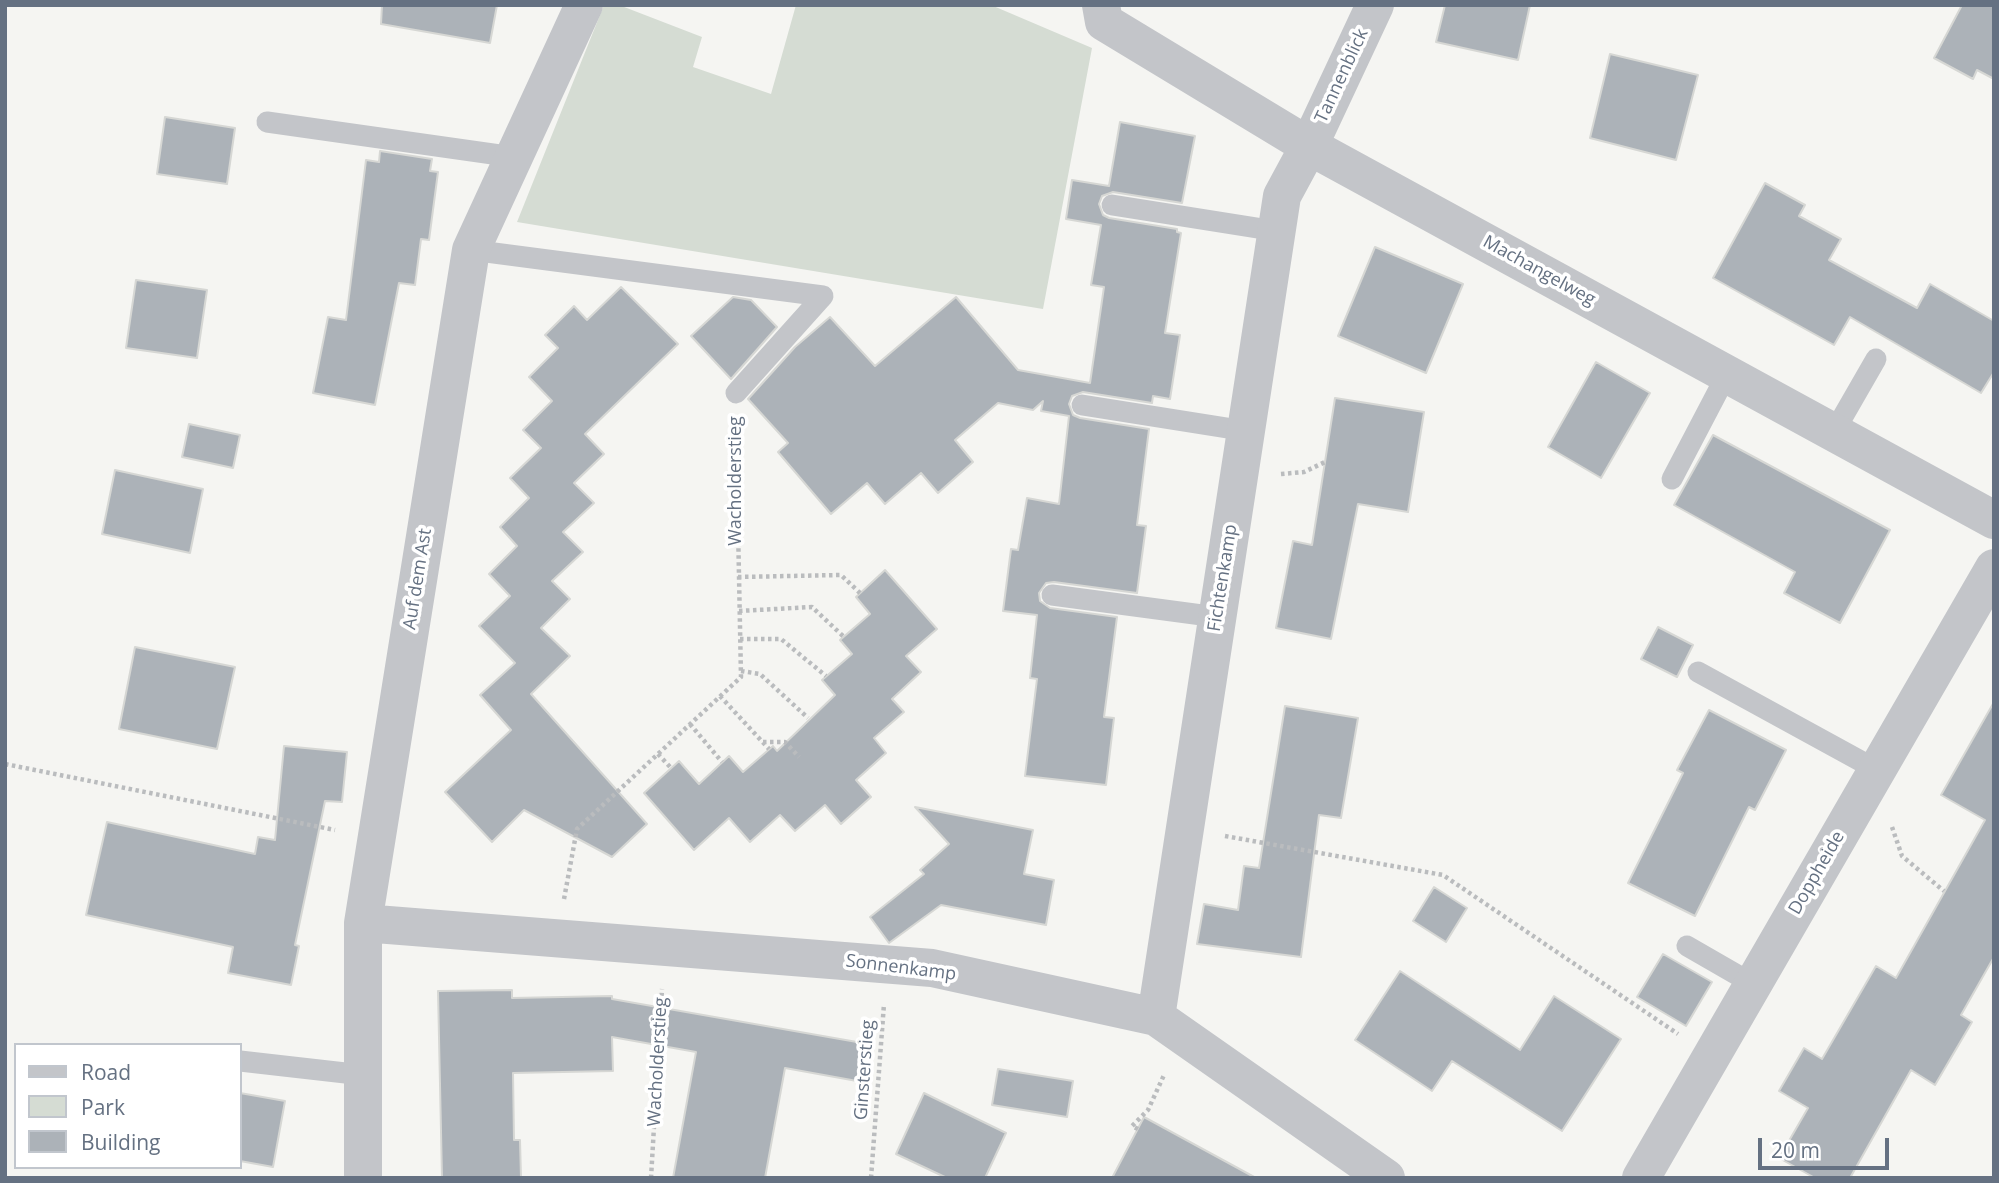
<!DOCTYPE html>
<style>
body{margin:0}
#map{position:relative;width:1999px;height:1183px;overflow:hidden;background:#f5f5f2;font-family:"Open Sans",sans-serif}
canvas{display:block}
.frame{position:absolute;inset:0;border:7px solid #657182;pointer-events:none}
.legend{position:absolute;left:14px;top:1043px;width:228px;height:126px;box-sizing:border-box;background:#fff;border:2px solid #c1c6cd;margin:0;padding:9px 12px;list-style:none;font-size:21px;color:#657182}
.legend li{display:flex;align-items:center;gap:14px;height:35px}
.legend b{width:35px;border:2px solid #c1c6cd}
.scale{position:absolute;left:1758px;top:1138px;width:131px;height:32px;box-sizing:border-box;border:4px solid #657182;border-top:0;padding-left:9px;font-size:21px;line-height:24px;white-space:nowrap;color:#657182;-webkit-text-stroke:5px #fff;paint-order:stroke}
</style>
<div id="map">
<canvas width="1999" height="1183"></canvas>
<div class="frame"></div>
<ul class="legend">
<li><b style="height:9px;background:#c3c5c9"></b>Road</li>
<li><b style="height:19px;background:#d5dcd3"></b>Park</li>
<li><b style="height:19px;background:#acb2b8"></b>Building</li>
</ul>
<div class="scale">20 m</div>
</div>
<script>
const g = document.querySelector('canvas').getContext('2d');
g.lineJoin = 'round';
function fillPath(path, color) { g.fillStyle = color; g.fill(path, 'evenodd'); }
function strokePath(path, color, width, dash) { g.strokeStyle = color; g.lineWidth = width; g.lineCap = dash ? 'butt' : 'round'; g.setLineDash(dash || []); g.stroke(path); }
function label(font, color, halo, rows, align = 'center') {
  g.font = font + ' "Open Sans",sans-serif'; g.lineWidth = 7; g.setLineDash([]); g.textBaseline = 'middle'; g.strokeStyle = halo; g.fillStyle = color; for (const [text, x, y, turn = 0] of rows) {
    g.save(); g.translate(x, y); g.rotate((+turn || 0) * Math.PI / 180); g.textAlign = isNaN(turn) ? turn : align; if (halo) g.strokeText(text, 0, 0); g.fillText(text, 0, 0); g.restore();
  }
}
const green = new Path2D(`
 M604,5h15l83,32 -9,30 78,27 25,-89h195l101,43 -49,261 -526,-87z`);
const building = new Path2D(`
 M382,5h115l-7,38 -109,-19z
 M1445,5h85l-12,55 -82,-18z
 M1962,5h32v74l-17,-9 -4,9 -39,-21z
 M1610,54l88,21 -22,85 -86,-22z
 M165,117l70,11 -8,56 -70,-10z
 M1120,122l75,14 -13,67 -69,-11 -11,4 -3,8 4,11 6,3 68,11v3l4,1 -16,100 15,2 -10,64 -17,-3 -1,7 -69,-11 -11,4 -3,8 4,11 7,3 69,11 -12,96 9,1 -9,67 -83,-11 -8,1 -7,10 1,8 10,7 67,9 -13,100 10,1 -8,67 -81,-9 12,-97 -7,-1 7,-63 -34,-4 8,-62 7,1 9,-52 32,6 10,-88 -28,-5 2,-10 -10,9 -35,-7 -43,37 18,22 -35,31 -17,-20 -36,31 -18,-21 -36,31 -53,-62 10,-9 -40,-44 47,-52 35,-30 45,49 81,-69 62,73 72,13 14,-96 -13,-2 10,-60 -35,-6 6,-39 37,6z
 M380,151l52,8 -2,12 8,1 -9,68 -8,-1 -6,46 -16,-2 -24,122 -62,-12 15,-76 18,3 20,-160 13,2z
 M1765,183l40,22 -6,11 42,23 -12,21 88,48 13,-24 64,37v51l-13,21 -131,-76 -16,28 -121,-67z
 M1375,247l88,37 -37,89 -88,-37z
 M136,280l71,10 -10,68 -71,-10z
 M621,287l57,57 -93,90 19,20 -30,29 20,20 -31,29 20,20 -31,29 18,18 -29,29 29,28 -39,38 116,130 -35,33 -88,-47 -32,32 -47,-50 66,-62 -31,-35 35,-32 -36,-37 31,-30 -21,-22 28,-28 -17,-19 29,-29 -19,-20 31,-30 -18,-18 29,-29 -23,-24 29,-29 -13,-13 29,-29 13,14z
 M733,297l18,3 26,27 -46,52 -40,-43z
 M1596,362l54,31 -49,85 -53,-31z
 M1335,398l89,14 -16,100 -50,-8 -27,135 -55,-11 17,-87 19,4z
 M189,424l51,11 -7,33 -51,-11z
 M1713,435l177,95 -50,93 -56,-30 11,-21 -121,-67z
 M115,470l88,19 -13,64 -88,-19z
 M885,570l52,59 -31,27 15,16 -29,27 12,13 -30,26 12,15 -30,27 15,17 -30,27 -16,-19 -30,26 -15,-16 -30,27 -21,-24 -35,32 -50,-57 35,-32 20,23 30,-28 14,16 30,-26 4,5 58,-56 -13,-15 30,-26 -12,-14 30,-26 -14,-17z
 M1658,627l35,18 -16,32 -36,-18z
 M135,647l100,20 -18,82 -98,-20z
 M1994,702v255l-33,58 11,7 -37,63 -24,-15 -61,108h-35l-36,-20 29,-50 -29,-17 25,-43 18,11 54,-93 20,12 89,-158 -44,-25z
 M1285,706l73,12 -17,100 -22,-3 -18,142 -104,-13 7,-40 34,6 6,-44 15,2z
 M1709,710l77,40 -31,60 -6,-3 -54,109 -67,-33 55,-110 -6,-3z
 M284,746l63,6 -5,50 -17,-1 -30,144 4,1 -8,39 -63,-12 5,-26 -147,-32 21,-93 148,32 3,-17 17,3z
 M915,807l118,23 -9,44 30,6 -8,45 -105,-20 -52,38 -19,-26 54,-43 -4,-4 29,-26z
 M1434,887l33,21 -21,34 -33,-21z
 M1663,954l49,28 -26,44 -49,-29z
 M1400,971l120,79 34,-54 67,43 -59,92 -110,-70 -20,30 -77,-51z
 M512,990v8l100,-2v3l262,46 -6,38 -83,-15 -20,110h-92l23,-126 -84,-15 1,34 -100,2 1,67h6l1,38h-79l-4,-187z
 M998,1069l75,12 -6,36 -75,-12z
 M240,1093l45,8 -12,66 -33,-6z
 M924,1093l82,40 -21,45h-38l-51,-24z
 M1144,1117l112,61h-144z`);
const path = new Path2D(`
 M1281,474l23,-2 21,-10
 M738,577l103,-2 19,18
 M739,611l73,-4 32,30
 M740,639h41l45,37
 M741,671l19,3 48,44
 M720,696l49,53
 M690,724l32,38
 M763,742h22l14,15
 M658,754l13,14
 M5,764l330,66
 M1892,827l10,29 42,35
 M1225,836l218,39 235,159
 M564,899l13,-70 164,-152 -5,-253
 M1138,1129l-6,-3 16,-16 16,-35
 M651,1178l11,-189
 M871,1178l13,-174`);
const lane = new Path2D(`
 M267,122l247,35
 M1112,205l164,26
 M471,250l352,46 -87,97
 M1082,405l164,26
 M1834,432l42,-73
 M1672,479l55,-105
 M1052,595l165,22
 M1698,672l179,98
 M1687,946l66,38
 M240,1061l123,14`);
const street = new Path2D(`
 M1101,5l3,17 205,124 685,374
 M363,923l569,45 224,49 230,161
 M1156,1017l126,-821 27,-50 66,-141
 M363,1178v-255l108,-673 113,-245
 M1641,1178l353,-610`);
const streetNames = [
 ["Tannenblick",1342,76,-65],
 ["Machangelweg",1539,271,29],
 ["Wacholderstieg",736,481,-90],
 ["Fichtenkamp",1223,578,-81],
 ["Auf dem Ast",418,579,-81],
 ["Doppheide",1817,873,-60],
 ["Sonnenkamp",901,968,7],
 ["Wacholderstieg",658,1062,-87],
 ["Ginsterstieg",865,1070,-86]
];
fillPath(green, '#d5dcd3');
fillPath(building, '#acb2b8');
strokePath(building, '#d6d7d4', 2);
strokePath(path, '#babcbe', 4.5, [3.5, 3.5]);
strokePath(lane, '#c3c5c9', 21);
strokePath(street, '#c3c5c9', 38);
label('18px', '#657182', '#fff', streetNames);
</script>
